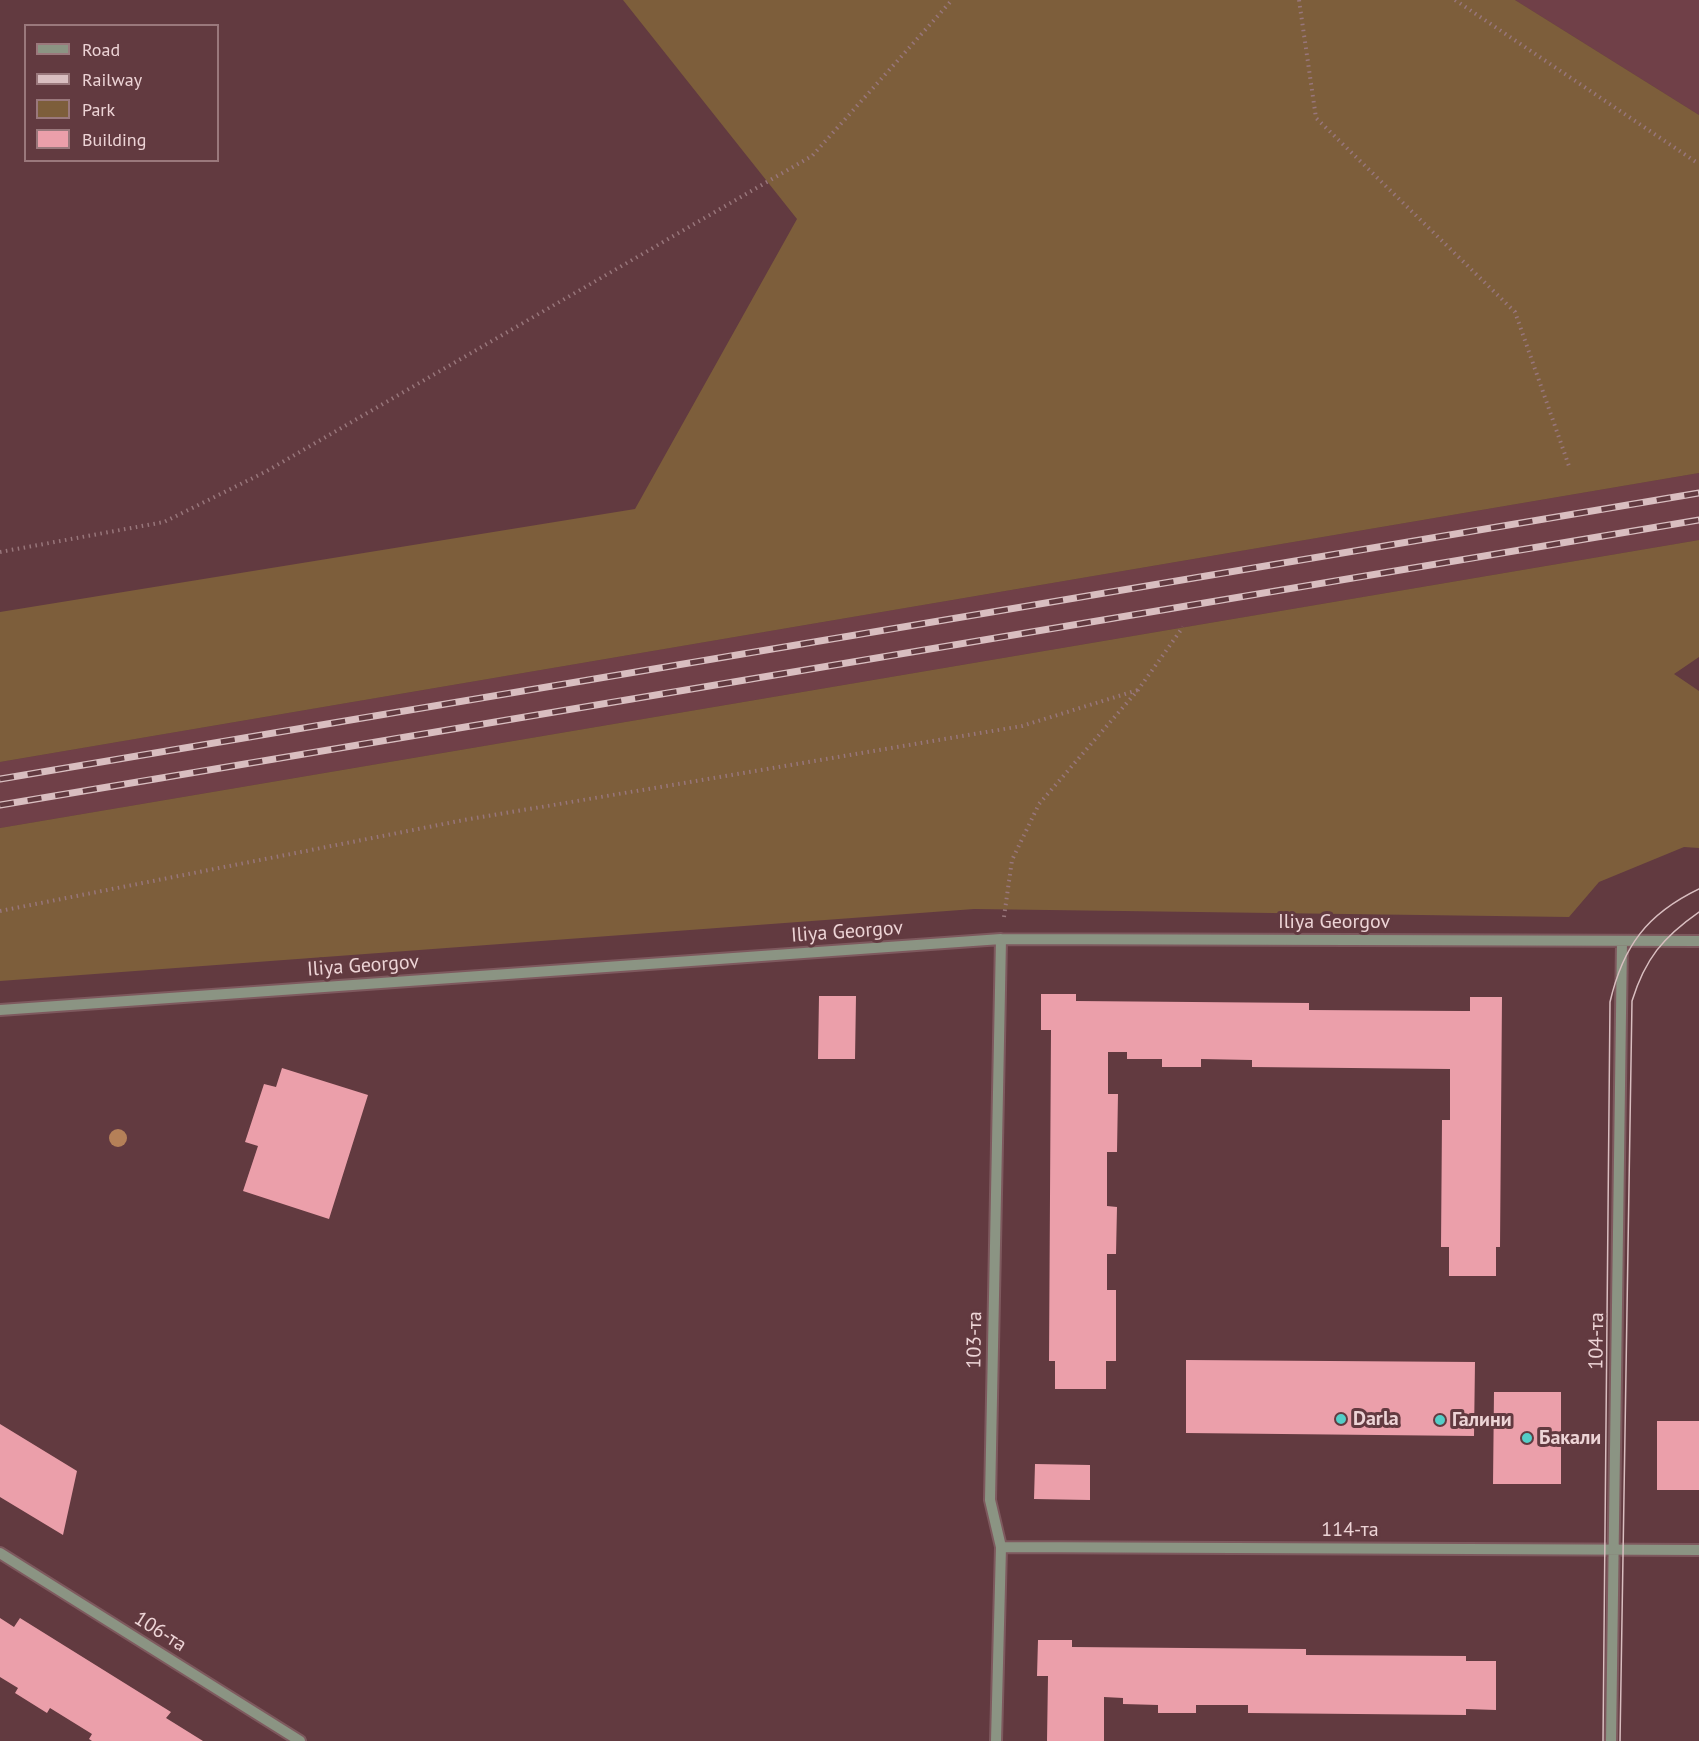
<!DOCTYPE html>
<meta charset="utf-8">
<style>
body{margin:0}
#map{position:relative;width:1699px;height:1741px;overflow:hidden;background:#623a40;font-family:"PT Sans",sans-serif}
canvas{display:block}
.legend{position:absolute;left:24px;top:24px;width:195px;height:138px;box-sizing:border-box;background:#623a40;border:2px solid #9a787c;margin:0;padding:8px 10px;list-style:none;font-size:18px;color:#edd4d6}
.legend li{display:flex;align-items:center;gap:12px;height:30px}
.legend b{width:30px;border:2px solid #9a787c}
</style>
<div id="map">
<canvas width="1699" height="1741"></canvas>
<ul class="legend">
<li><b style="height:8px;background:#8b9483"></b>Road</li>
<li><b style="height:8px;background:#d9bec0"></b>Railway</li>
<li><b style="height:16px;background:#7d5e3b"></b>Park</li>
<li><b style="height:16px;background:#eb9faa"></b>Building</li>
</ul>
</div>
<script>
const g = document.querySelector('canvas').getContext('2d');
g.lineJoin = 'round';
function fillPath(path, color) { g.fillStyle = color; g.fill(path, 'evenodd'); }
function strokePath(path, color, width, dash) { g.strokeStyle = color; g.lineWidth = width; g.lineCap = dash ? 'butt' : 'round'; g.setLineDash(dash || []); g.stroke(path); }
function label(font, color, halo, rows, align = 'center') {
  g.font = font + ' "PT Sans",sans-serif'; g.lineWidth = 6; g.setLineDash([]); g.textBaseline = 'middle'; g.strokeStyle = halo; g.fillStyle = color; for (const [text, x, y, turn = 0] of rows) {
    g.save(); g.translate(x, y); g.rotate((+turn || 0) * Math.PI / 180); g.textAlign = isNaN(turn) ? turn : align; if (halo) g.strokeText(text, 0, 0); g.fillText(text, 0, 0); g.restore();
  }
}
const built = new Path2D(`
 M1515,0h184v115z
 M1699,473v67l-1699,288v-66z`);
const green = new Path2D(`
 M623,0h892l184,115v358l-1699,289v-150l635,-103 162,-290z
 M1699,540v117l-25,17 25,17v157l-15,-1 -85,35 -30,35 -595,-8 -974,72v-153z`);
const building = new Path2D(`
 M1041,994h35v7l233,2v7l154,1h7v-14h32l-2,250h-4v29h-47v-29h-8l1,-127h8v-51l-198,-2v-7l-51,-1v8h-39v-8h-35v-7h-19v42h10l-1,58h-10v54l10,1 -1,47h-9v36h9v71h-10v28h-51v-28h-6l2,-331h-10z
 M819,996h37l-1,63h-37z
 M282,1068l86,27 -39,124 -86,-28 15,-45 -13,-4 19,-58 12,3z
 M1186,1360l289,2 -1,74 -288,-3z
 M1494,1392h67v92h-68z
 M1657,1421h42v69h-42z
 M0,1424l77,47 -14,64 -63,-38z
 M1035,1464l55,1v35l-56,-1z
 M0,1618l14,9 6,-9 151,94 -5,6 37,23h-111l-3,-2 3,-5 -42,-26 -3,5 -32,-20 3,-5 -18,-11z
 M1038,1640h34v7l234,2v6l160,1v5h30v49l-30,-1v6l-218,-2v-8h-52v8h-38v-8l-35,-1v-6l-19,-1v44h-57l1,-65h-11z`);
const path = new Path2D(`
 M1299,0l17,118 199,194 54,154
 M1455,0l244,164
 M0,552l164,-30 101,-50 547,-316 140,-156
 M0,911l464,-91 558,-94 116,-36
 M1004,917l8,-57 27,-56 99,-114 45,-63`);
const minor = new Path2D(`
 M0,1010l1001,-71 698,2
 M1001,1547l698,3
 M0,1553l300,188
 M996,1741l5,-194 -11,-47 11,-561
 M1611,1741l11,-800`);
const tram = new Path2D(`
 M1603,1741l7,-739c13,-56 37,-88 89,-113
 M1620,1741l12,-740c13,-42 31,-64 67,-89`);
const rail = new Path2D(`
 M0,779l1699,-286
 M0,805l1699,-285`);
const trees = [
 [118,1138]
];
const markers = [
 [1341,1419,6,"#54cdc7"],
 [1440,1420,6,"#54cdc7"],
 [1527,1438,6,"#54cdc7"]
];
const streetNames = [
 ["Iliya Georgov",1334,922],
 ["Iliya Georgov",847,932,-4],
 ["Iliya Georgov",363,966,-4],
 ["103-та",975,1340,-89],
 ["104-та",1597,1341,-89],
 ["114-та",1350,1530],
 ["106-та",160,1632,32]
];
const poiNames = [
 ["Darla",1353,1419],
 ["Галини",1452,1420],
 ["Бакали",1539,1438]
];
fillPath(built, '#704048');
fillPath(green, '#7d5e3b');
fillPath(building, '#eb9faa');
strokePath(minor, '#7e595e', 14);
strokePath(path, '#98767b', 4, [1.5, 4.5]);
strokePath(minor, '#8b9483', 10);
strokePath(tram, '#d9bec0', 1.5);
strokePath(rail, '#d9bec0', 7);
strokePath(rail, '#623a40', 4.5, [14]);
g.fillStyle = '#b58058';
for (const [x, y] of trees) { g.beginPath(); g.arc(x, y, 9, 0, 2 * Math.PI); g.fill(); }
for (const [x, y, r, color] of markers) { const dot = new Path2D(); dot.arc(x, y, r, 0, 2 * Math.PI); g.fillStyle = color; g.fill(dot); strokePath(dot, '#623a40', 2); }
label('20px', '#edd4d6', '#623a40', streetNames);
label('bold 20px', '#edd4d6', '#623a40', poiNames, 'left');
</script>
